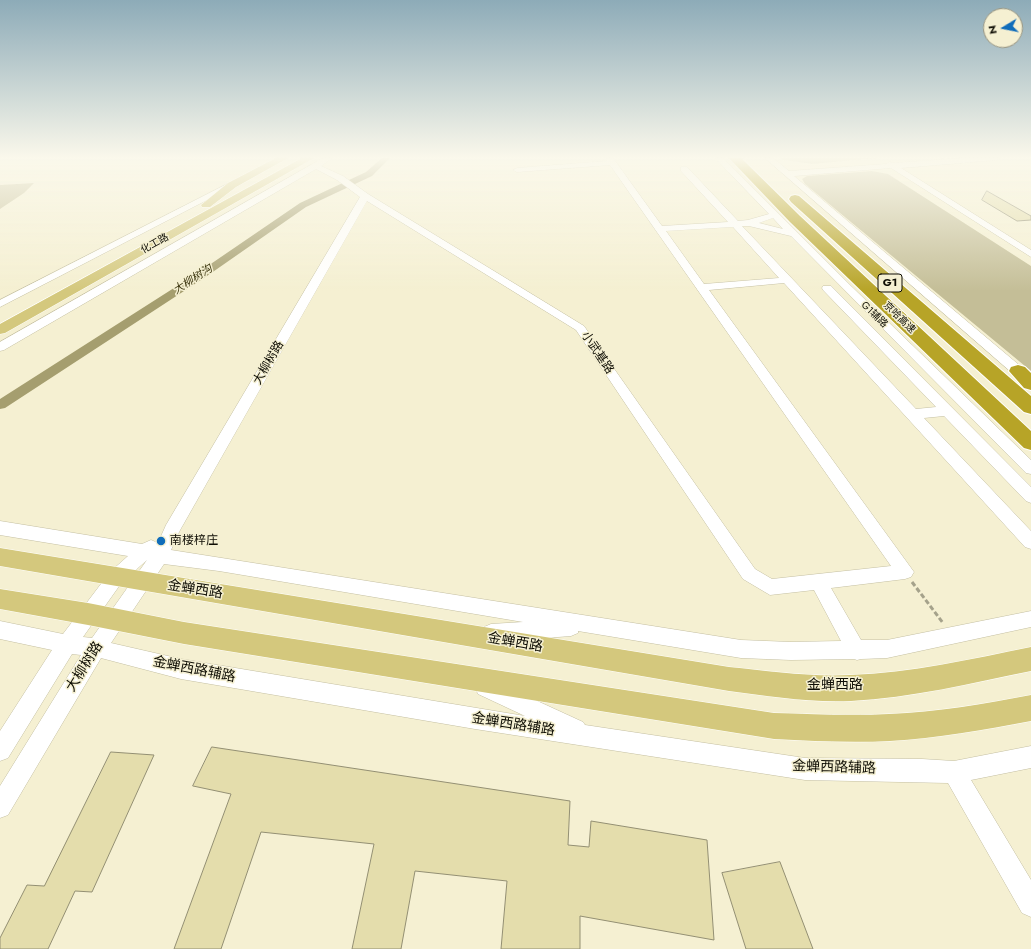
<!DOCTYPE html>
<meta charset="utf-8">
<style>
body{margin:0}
#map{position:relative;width:1031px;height:949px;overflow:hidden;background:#f5f0d2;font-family:Jost,sans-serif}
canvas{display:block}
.north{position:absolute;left:983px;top:8px;width:40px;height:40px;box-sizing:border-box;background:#f5f0d2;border:1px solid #999580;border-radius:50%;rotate:260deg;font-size:11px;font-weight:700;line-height:16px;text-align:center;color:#0e0d04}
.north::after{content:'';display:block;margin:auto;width:14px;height:18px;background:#106dba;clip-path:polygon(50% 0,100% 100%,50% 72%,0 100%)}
</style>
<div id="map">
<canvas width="1031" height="949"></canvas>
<div class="north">N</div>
</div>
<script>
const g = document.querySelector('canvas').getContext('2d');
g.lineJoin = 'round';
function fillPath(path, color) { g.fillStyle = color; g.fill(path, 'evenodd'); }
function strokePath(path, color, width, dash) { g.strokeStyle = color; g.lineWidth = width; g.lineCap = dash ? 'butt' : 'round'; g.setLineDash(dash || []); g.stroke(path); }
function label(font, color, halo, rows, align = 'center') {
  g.font = font + ' Jost,"Noto Sans SC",sans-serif'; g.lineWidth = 3; g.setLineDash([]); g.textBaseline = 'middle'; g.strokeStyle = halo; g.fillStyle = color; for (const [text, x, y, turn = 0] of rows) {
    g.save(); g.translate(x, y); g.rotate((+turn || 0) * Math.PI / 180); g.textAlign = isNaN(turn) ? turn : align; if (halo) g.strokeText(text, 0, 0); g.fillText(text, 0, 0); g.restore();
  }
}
const green = new Path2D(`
 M781,158h95l-63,6 -30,-4z
 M872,171l16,3 143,92v105l-226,-187 -3,-5 5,-3z
 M34,183l-10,10 -24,16v-24z`);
const canal = new Path2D(`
 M382,158h8l-18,18 -66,31 -99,69 -202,132 -5,1v-10l199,-127 101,-69 66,-31z`);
const building = new Path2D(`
 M987,191l44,25v4l-14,1 -35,-21z
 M212,747l358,54 -2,44 21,2 2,-26 116,19 7,100 -134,-24v33h-79l6,-68 -92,-10 -14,78h-49l22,-105 -113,-12 -40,117h-47l57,-155 -38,-8z
 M111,752l43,3 -62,137 -17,-1 -27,58h-48v-11l27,-53 17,1z
 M780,862l33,87h-67l-24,-76z`);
const path = new Path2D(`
 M912,582l31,41`);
const minor = new Path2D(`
 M323,158h9l-11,8 22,10 25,18 216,132 171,243 17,10 119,-13 -281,-401 -93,7 -4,-2 4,-2 90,-7 -1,-3h7l49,68 66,-4 -47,-51v-4h6l51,54 10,-1 21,-6 -54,-56h8l128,128 180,174v14l-5,-1 -235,-237 -42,-10h-7l174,183 20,-2 -113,-117 -1,-2 1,-2h8l200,201v16l-5,-2 -82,-85 -20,2 107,113v18l-6,-2 -241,-264 -75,7 205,282 -3,5 -6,2 -74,9 30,52h26l144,-29v16l-144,31 -26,1 -4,1 -3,-1 -63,1 -50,-2 -163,-27v2l-7,3 -80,6 -7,-3 -2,-6 2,-6 7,-3 32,-2 -304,-51 -55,-7 -53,79 70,16 344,57 -47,-22 -3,-7 3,-7 7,-3 98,45 2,3 220,33 117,1 32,2 77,-15v22l-60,12 60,100v37l-9,-4 -74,-130 -143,-3 -330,-51 -294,-50 -80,-21 -93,157 -8,3v-32l81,-131 -9,-1 -64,104 -8,3v-30l52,-81 -52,-11v-18l63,13 47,-62 18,-16 -128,-21v-14l142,23 9,-4 7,3 8,-18 194,-328 -23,-17 -21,-11 -312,181 -4,1v-9zM367,201l209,129 167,249 27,16 44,-5 27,51 -50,1 -50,-2 -570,-90 8,-18zM773,218l10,11 -24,-6zM733,227l46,51 -75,6 -38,-53zM147,560l-55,78 -9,-1 39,-55z
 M765,158h8l16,13 97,-7 4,-2 4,1 67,-5h39l-3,2 -96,8 130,82v7l-140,-89 -97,8 237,199v11l-5,-1z
 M229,183h3l4,2 -236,122v-7z`);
const major = new Path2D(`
 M276,158h12l-52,29 -26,20h-8l-1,-2 27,-22z
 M302,158h12l-309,175 -5,1v-10z
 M0,548l729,119c40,4 81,10 121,8 61,-2 122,-16 181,-28v24c-59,12 -120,27 -180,30 -41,2 -82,-5 -122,-10l-729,-125z
 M0,589l88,14 96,19 590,91c38,1 77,3 115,1 48,-2 95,-10 142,-19v26c-47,9 -94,17 -141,20 -39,2 -78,0 -116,-2l-590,-95 -96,-19 -88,-16z`);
const highway = new Path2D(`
 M729,158h12l59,58 231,215v19l-7,-2 -234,-226z
 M795,195l4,1 232,200v18l-7,-2 -233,-210 -2,-3 2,-3z
 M1018,365l7,2 6,6v17l-7,-2 -15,-17 2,-4z`);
const markers = [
 [161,541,5,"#106dba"]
];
const farStreetnames = [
 ["化工路",155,244,-29],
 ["G1辅路",874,315,44],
 ["京哈高速",899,318,44]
];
const farWaternames = [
 ["大柳树沟",193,280,-33]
];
const shields = [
 [890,283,24]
];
const shieldNames = [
 ["G1",890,283]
];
const streetNames = [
 ["小武基路",597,353,56],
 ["大柳树路",269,363,-60]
];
const poiNames = [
 ["南楼梓庄",170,541]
];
const nearStreetnames = [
 ["金蝉西路",195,590,9],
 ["金蝉西路",515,643,10],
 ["大柳树路",85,667,-58],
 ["金蝉西路辅路",194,670,11],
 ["金蝉西路",835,686],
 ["金蝉西路辅路",513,725,9],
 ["金蝉西路辅路",834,768,2]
];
fillPath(green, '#c4be97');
fillPath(canal, '#a59e6f');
fillPath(building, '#e4ddac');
strokePath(building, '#938f73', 1);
strokePath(minor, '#c4bfa2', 1);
strokePath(major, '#fff', 1);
strokePath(highway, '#fff', 2);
strokePath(path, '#a5a28b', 3, [5, 2.5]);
fillPath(minor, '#fff');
fillPath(major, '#d4c87d');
fillPath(highway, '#b7a427');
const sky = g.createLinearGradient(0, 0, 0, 291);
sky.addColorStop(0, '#8dabb8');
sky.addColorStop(0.54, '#faf8eb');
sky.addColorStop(1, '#faf8eb00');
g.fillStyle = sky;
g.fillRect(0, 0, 1031, 291);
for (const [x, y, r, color] of markers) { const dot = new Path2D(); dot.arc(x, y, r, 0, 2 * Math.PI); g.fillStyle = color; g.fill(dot); strokePath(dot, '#f5f0d2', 1.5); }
label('10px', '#0e0d04', '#f5f0d2', farStreetnames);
label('italic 11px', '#3c360f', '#f5f0d2', farWaternames);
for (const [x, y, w] of shields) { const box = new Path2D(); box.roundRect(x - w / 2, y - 9, w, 18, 3); g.fillStyle = '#f5f0d2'; g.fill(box); strokePath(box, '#0e0d04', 1); }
label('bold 11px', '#0e0d04', null, shieldNames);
label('12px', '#0e0d04', '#f5f0d2', streetNames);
label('12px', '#0e0d04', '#f5f0d2', poiNames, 'left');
label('14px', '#0e0d04', '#f5f0d2', nearStreetnames);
</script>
